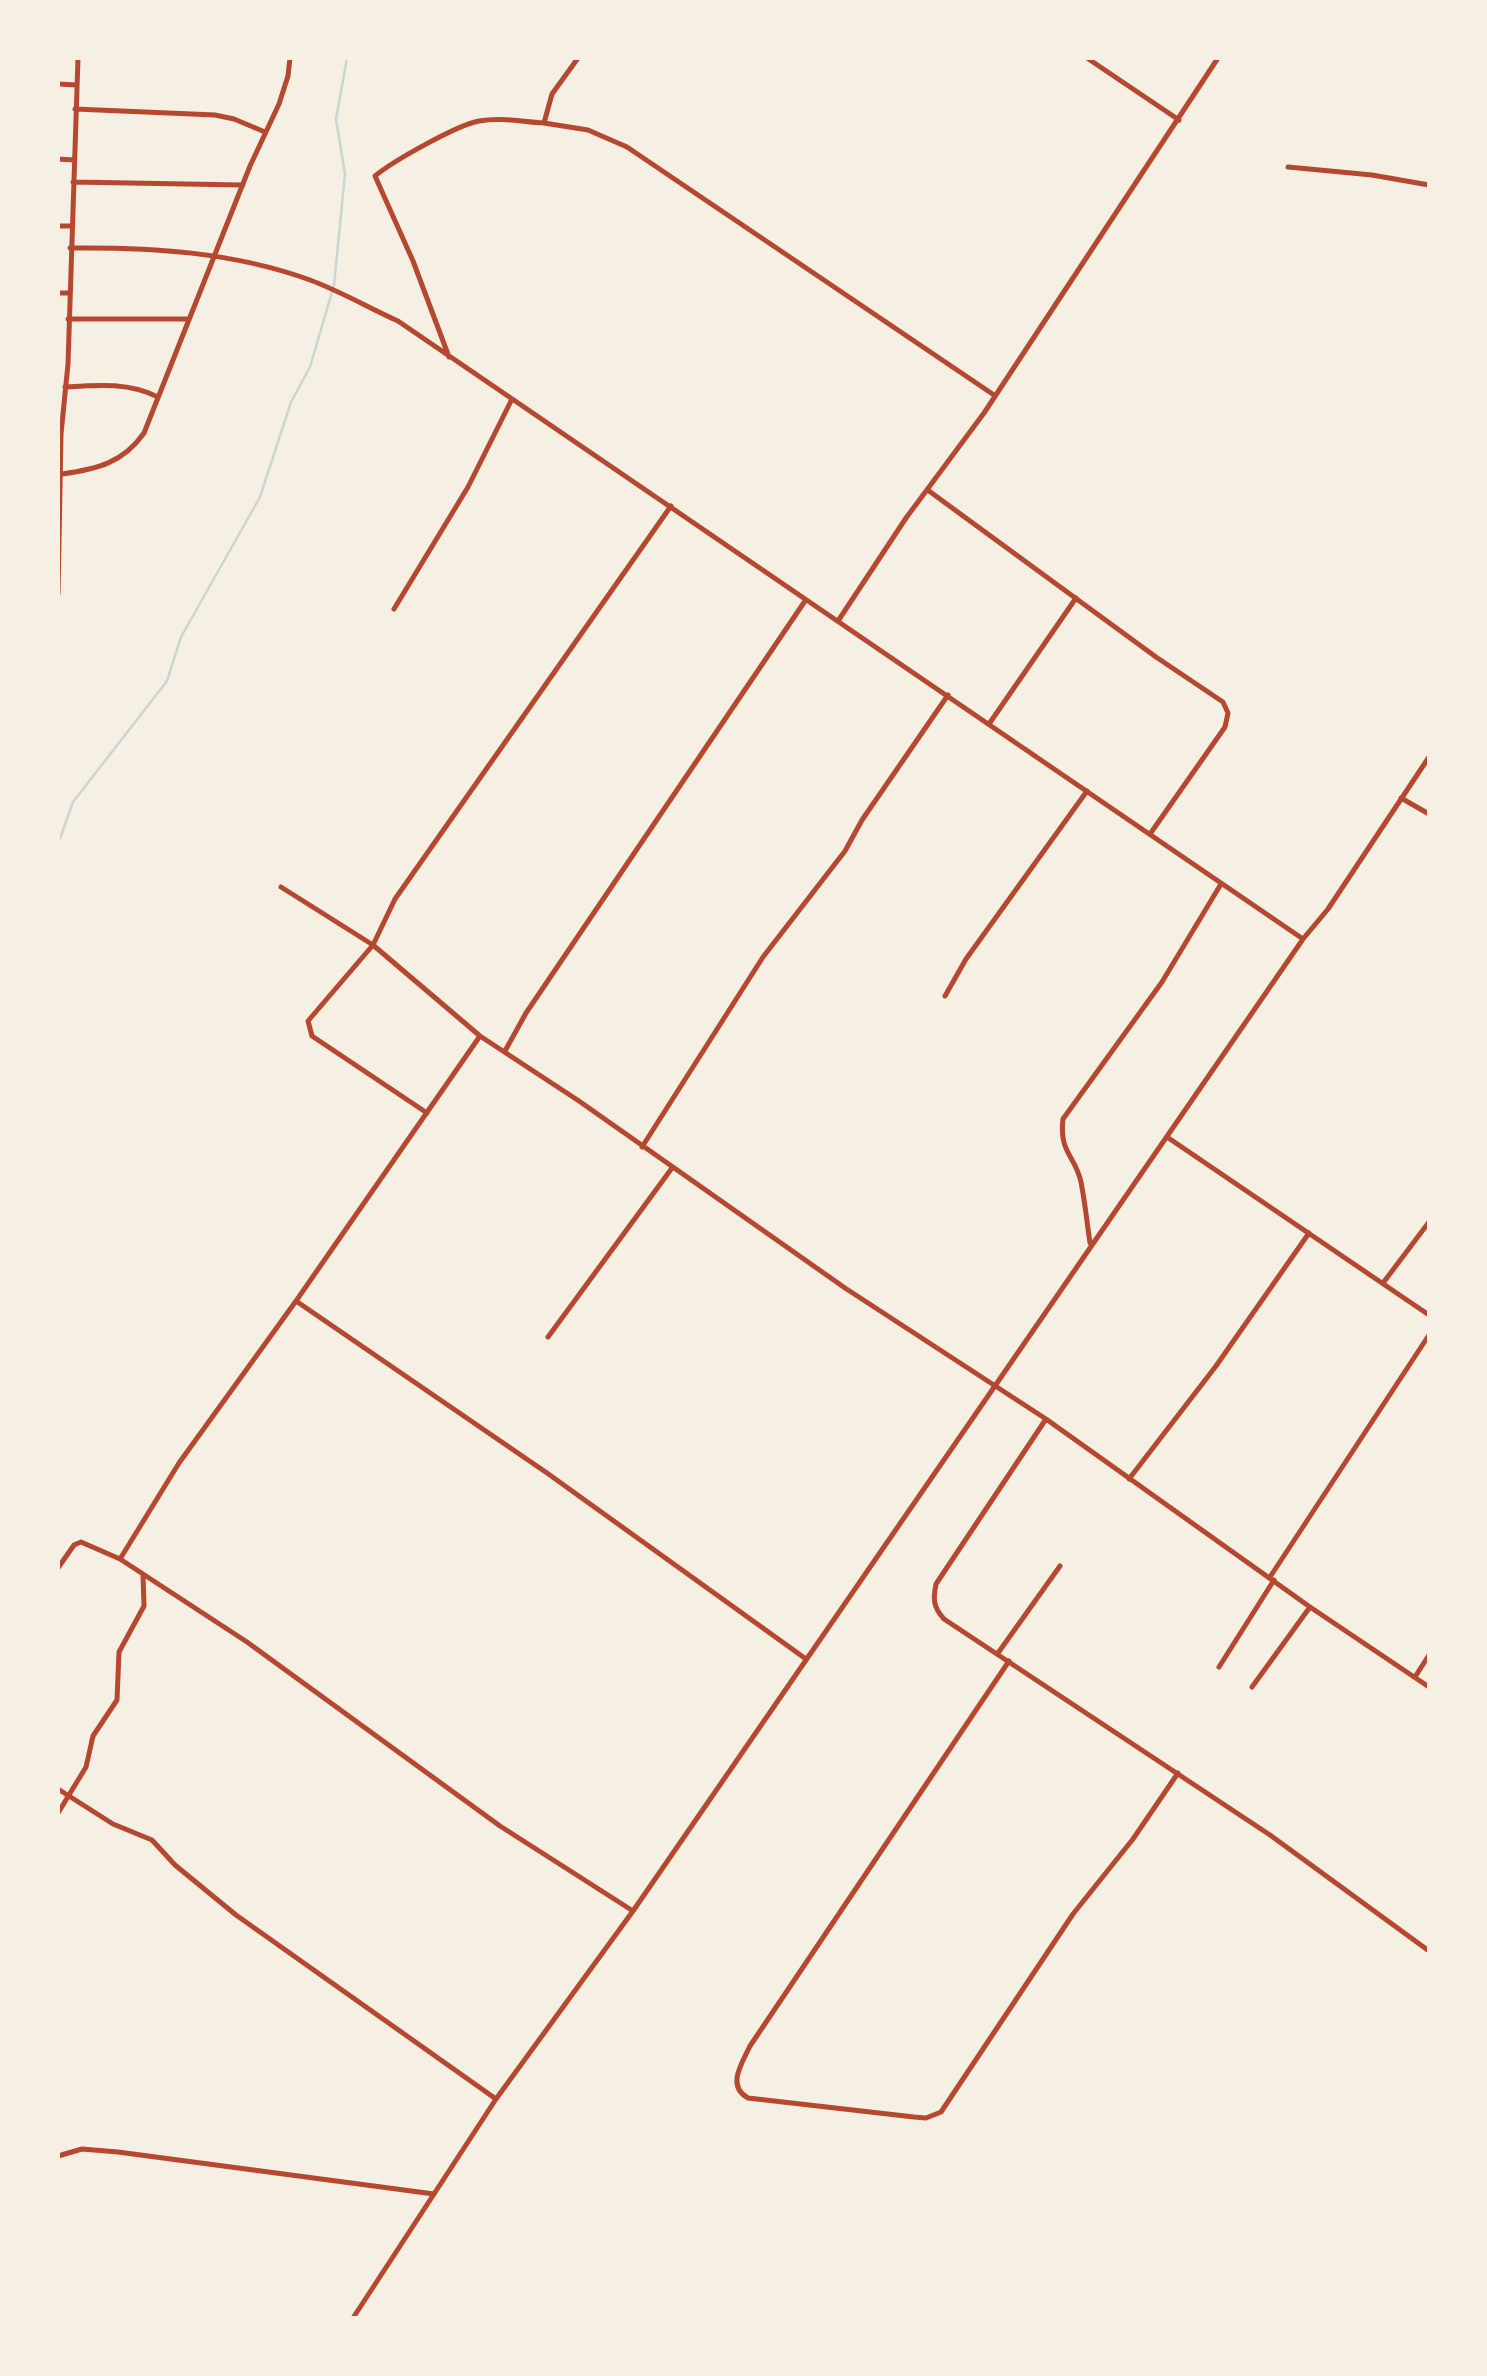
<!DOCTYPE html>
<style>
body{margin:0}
#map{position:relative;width:1487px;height:2376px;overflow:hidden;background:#f6efe4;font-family:Montserrat,sans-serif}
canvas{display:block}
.frame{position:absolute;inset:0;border:60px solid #f6efe4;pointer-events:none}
</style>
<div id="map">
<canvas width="1487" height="2376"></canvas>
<div class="frame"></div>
</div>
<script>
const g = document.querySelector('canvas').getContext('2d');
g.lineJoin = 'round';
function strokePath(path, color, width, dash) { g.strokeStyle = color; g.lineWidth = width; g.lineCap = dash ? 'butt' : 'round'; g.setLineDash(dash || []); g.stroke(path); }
const stream = new Path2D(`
 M58,844l15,-42 94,-121 14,-44 79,-140 31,-95 19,-35 24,-82 11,-111 -9,-55 11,-61`);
const minor = new Path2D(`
 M1087,58l92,62
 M58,84l19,1
 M75,109l140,6 19,4 31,13
 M544,123l44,7 39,17 367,248
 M58,159l16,1
 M1288,167l84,8 57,10
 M73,182l170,3
 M58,226h13
 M70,248c81,-1 163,4 240,32 30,11 59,28 88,41l905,618
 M58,293h11
 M68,319h120
 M449,357l-36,-96 -38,-85c18,-15 82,-51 104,-55 23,-4 43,1 65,2l8,-29 26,-36
 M65,387c32,-2 63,-5 93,10
 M62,474c35,-5 61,-11 82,-41l106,-267 29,-62 9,-28 2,-18
 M929,491l227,166 67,45 5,11 -3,14 -75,107
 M58,594l3,-160 7,-70 10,-306
 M394,609l74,-122 44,-88
 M838,621l68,-103 78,-105 234,-355
 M989,724l87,-126
 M1401,798l28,16
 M281,887l92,58 107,91 99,65 266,187 201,131 264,188 119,80
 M945,996l21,-37 121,-168
 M505,1051l21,-38 279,-412
 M427,1113l-115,-77 -4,-15 65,-76 22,-46 276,-393
 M1167,1137l262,178
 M642,1147l121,-190 82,-106 17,-31 86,-125
 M1090,1243c-3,-20 -5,-41 -9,-61 -6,-27 -22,-29 -18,-63l99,-137 59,-98
 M1383,1283l46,-61
 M296,1301l251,172 259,186
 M548,1337l124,-169
 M1046,1419l-110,165c-3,15 -3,23 8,35l326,216 159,116
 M1129,1479l87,-113 93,-133
 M120,1559l59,-96 117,-162 184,-265
 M58,1568l16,-23 7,-3 39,17 127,83 253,184 133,85
 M1270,1577l159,-242
 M998,1653l62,-87
 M1009,1661l-259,385c-8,17 -24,40 -2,52l166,19 12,1 15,-6 132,-198 60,-75 45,-66
 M1219,1667l55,-87
 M1415,1677l14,-22
 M1252,1687l58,-80
 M58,1789l55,35 39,16 23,25 61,50 260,184
 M58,1813l28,-46 7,-31 24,-36 2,-48 25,-46 -1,-31
 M58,2156l24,-7 36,3 316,42
 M353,2318l143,-219 137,-188 670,-972 25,-30 101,-152`);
strokePath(stream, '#c9d6d2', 2.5);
strokePath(minor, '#b5482f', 5);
</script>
